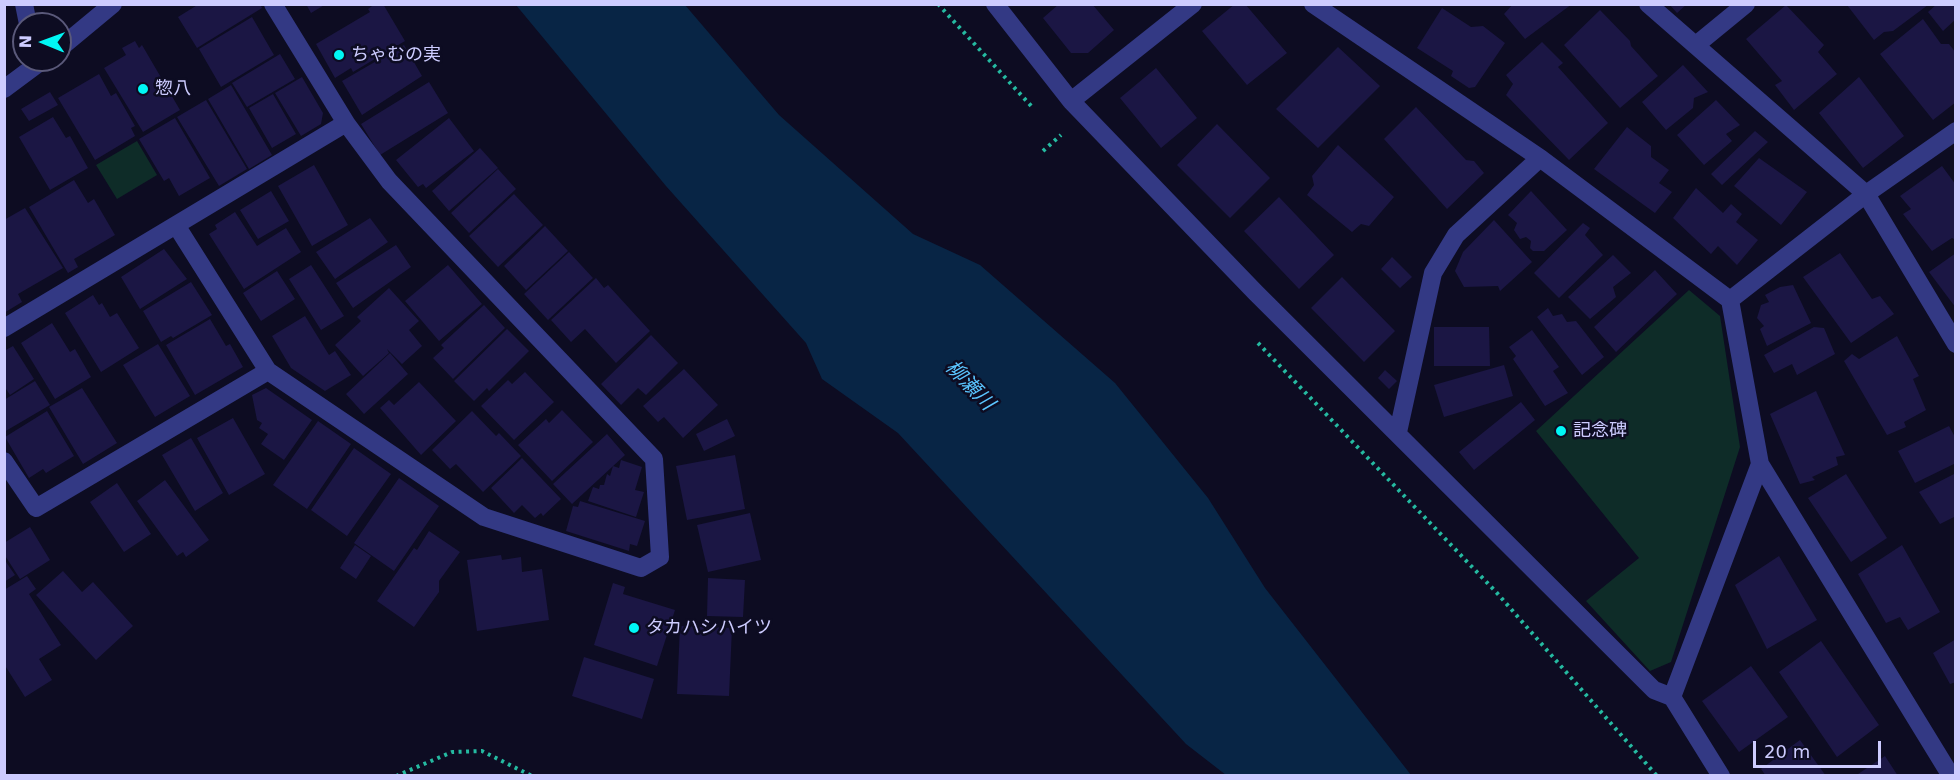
<!DOCTYPE html>
<meta charset="utf-8">
<style>
body{margin:0}
#map{position:relative;width:1960px;height:780px;overflow:hidden;background:#0d0c22;font-family:"DejaVu Sans",sans-serif}
canvas{display:block}
.frame{position:absolute;inset:0;border:6px solid #cdccff;pointer-events:none}
.north{position:absolute;left:12px;top:12px;width:60px;height:60px;box-sizing:border-box;background:#0d0c22;border:2px solid #5a597a;border-radius:50%;rotate:271deg;font-size:16px;font-weight:700;line-height:24px;text-align:center;color:#cdccff}
.north::after{content:'';display:block;margin:auto;width:21px;height:27px;background:#00f7f5;clip-path:polygon(50% 0,100% 100%,50% 72%,0 100%)}
.scale{position:absolute;left:1753px;top:741px;width:128px;height:27px;box-sizing:border-box;border:3px solid #cdccff;border-top:0;padding-left:8px;font-size:18px;line-height:21px;white-space:nowrap;color:#cdccff;-webkit-text-stroke:4px #0d0c22;paint-order:stroke}
</style>
<div id="map">
<canvas width="1960" height="780"></canvas>
<div class="frame"></div>
<div class="north">N</div>
<div class="scale">20 m</div>
</div>
<script>
const g = document.querySelector('canvas').getContext('2d');
g.lineJoin = 'round';
function fillPath(path, color) { g.fillStyle = color; g.fill(path, 'evenodd'); }
function strokePath(path, color, width, dash) { g.strokeStyle = color; g.lineWidth = width; g.lineCap = dash ? 'butt' : 'round'; g.setLineDash(dash || []); g.stroke(path); }
function label(font, color, halo, rows, align = 'center') {
  g.font = font + ' "DejaVu Sans","Noto Sans JP",sans-serif'; g.lineWidth = 5; g.setLineDash([]); g.textBaseline = 'middle'; g.strokeStyle = halo; g.fillStyle = color; for (const [text, x, y, turn = 0] of rows) {
    g.save(); g.translate(x, y); g.rotate((+turn || 0) * Math.PI / 180); g.textAlign = isNaN(turn) ? turn : align; if (halo) g.strokeText(text, 0, 0); g.fillText(text, 0, 0); g.restore();
  }
}
const green = new Path2D(`
 M137,141l20,34 -40,24 -21,-34z
 M1689,290l31,26 20,131 -69,215 -21,9 -64,-70 53,-43 -103,-127z`);
const water = new Path2D(`
 M516,5h169l94,110 134,119 67,31 135,118 93,115 57,90 146,187h-185l-40,-31 -288,-311 -76,-54 -16,-36 -140,-157z`);
const building = new Path2D(`
 M199,4h61l2,4 -65,40 -19,-31z
 M306,4h20l-15,9z
 M375,4h8l22,37 -52,31 -2,-4 -16,10 -19,-34 54,-32 -2,-3z
 M1059,4h33l22,26 -26,23h-17l-28,-35z
 M1235,4h10l42,49 -40,32 -45,-54z
 M1513,4h59l-47,35 -21,-25z
 M1669,4h18l-10,9z
 M1937,4h19v15l-13,12 -15,-19z
 M1786,5l38,40 -6,7 19,22 -43,36 -19,-25 7,-4 -36,-42z
 M1847,5h81l-35,26 -9,1 -10,8z
 M1442,8l29,19 12,-1 22,17 -30,44 -6,1 -18,-12 2,-5 -36,-23z
 M1600,10l30,31 1,5 27,30 -38,32 -56,-63z
 M252,17l22,38 -53,32 -22,-38z
 M1923,19l18,25h8l7,9v49l-23,18 -53,-66z
 M135,41l4,7 3,-3 38,65 -37,22 -39,-64 22,-13 -4,-7z
 M1542,42l21,21 -5,4 50,56 -39,37 -63,-65 7,-11 -7,-9z
 M404,45l18,31 -60,39 -20,-34z
 M1338,47l42,39 -62,62 -42,-39z
 M280,54l15,25 -48,28 -15,-24z
 M1683,65l25,27 -14,6 -1,10 -27,22 -24,-28z
 M1156,68l41,50 -36,30 -41,-50z
 M99,74l12,22 5,-3 19,33 -4,2 4,8 -40,24 -37,-62z
 M302,77l21,36 -2,11 -20,12 -26,-43z
 M1859,77l45,59 -41,32 -44,-55z
 M429,82l19,31 -68,42 -19,-31z
 M231,85l41,70 -23,14 -41,-70z
 M50,92l8,13 -29,16 -8,-12z
 M273,94l23,40 -24,14 -23,-40z
 M206,100l41,69 -28,17 -42,-69z
 M1716,100l24,25 -14,9 6,7 -28,24 -27,-30z
 M1416,107l50,53 8,1 10,12 -37,36 -63,-70z
 M53,117l13,21 4,-2 18,32 -38,22 -31,-53z
 M175,118l35,60 -31,18 -10,-18 -5,3 -25,-42z
 M449,118l25,33 -48,37 -3,-4 -5,3 -22,-27z
 M1217,124l53,54 -40,40 -53,-53z
 M1627,127l24,19v11l18,13 -10,13 13,9 -17,21 -61,-44z
 M1755,131l13,11 -46,43 -11,-11z
 M1338,145l56,52 -25,29 -8,-2 -9,8 -45,-37 7,-10 -2,-9z
 M480,148l18,20 -49,43 -17,-20z
 M1759,158l48,34 -26,33 -47,-39z
 M314,165l34,60 -36,21 -34,-60z
 M1942,166l14,19v55l-4,-2 -20,13 -29,-37 8,-5 -11,-13z
 M498,169l18,20 -47,44 -18,-20z
 M74,180l14,23 6,-4 21,36 -41,24 4,8 -10,6 -39,-66z
 M1696,188l27,25 8,-9 11,10 -6,8 22,18 -21,25 -19,-19 -7,8 -38,-36z
 M271,191l18,30 -31,18 -18,-29z
 M1531,191l36,39 -23,21h-11l-3,-3 1,-7 -5,-4 -6,2 -6,-9 3,-7 -9,-8z
 M514,194l29,31 -45,42 -29,-31z
 M1279,197l55,58 -35,34 -55,-58z
 M25,208l38,60 -45,26 4,8 -18,11v-93z
 M235,212l22,34 29,-18 15,24 -57,37 -35,-55 8,-5 -2,-4z
 M370,218l18,24 -53,37 -19,-27z
 M1494,220l38,42 -32,29 -2,-5 -34,1 -9,-16 8,-19z
 M1583,223l7,5 -5,7 18,20 -44,43 -25,-25z
 M545,226l23,25 -42,39 -22,-24z
 M396,245l15,22 -58,41 -17,-25z
 M164,249l23,30 -47,30 -19,-32z
 M569,252l24,26 -45,42 -24,-26z
 M1840,253l32,46 8,-3 14,18 -43,29 -48,-66z
 M1956,253v55l-27,-36z
 M1613,255l18,18 -18,14 3,10 -26,22 -22,-22z
 M1392,257l20,20 -12,11 -19,-19z
 M311,265l33,51 -23,14 -32,-51z
 M448,265l34,39 -43,37 -34,-40z
 M1655,270l22,24 -61,58 -22,-25z
 M277,271l18,28 -34,22 -18,-28z
 M1342,277l53,54 -31,31 -53,-54z
 M596,278l8,10 4,-3 42,46 -34,32 -31,-34 -14,13 -20,-22z
 M191,282l21,33 -39,23 -2,-2 -10,6 -18,-31z
 M1793,285l18,38 -44,23 -7,-17 4,-3 -7,-8 4,-13 8,-3 -4,-7 15,-8z
 M389,288l30,33 -10,9 13,16 -20,18 -15,-15 2,4 -26,23 -28,-31 26,-24 -4,-4z
 M93,295l6,10 3,-2 8,14 7,-4 22,35 -38,24 -36,-59z
 M484,305l21,23 -52,51 -20,-21 11,-10 -3,-3z
 M1548,308l5,8 9,-2 5,8 9,-1 28,36 -22,18 -45,-58z
 M305,316l24,39 6,-4 16,24 -26,16 -34,-23 -19,-32z
 M210,319l16,27 4,-2 13,23 -48,28 -29,-50z
 M52,323l18,29 5,-3 16,28 -36,22 -34,-56z
 M1434,327h55l1,39h-56z
 M1814,327l10,1 11,26 -38,21 -5,-11 -18,9 -10,-18z
 M507,329l22,22 -40,40 -2,-3 -13,13 -20,-20z
 M1532,330l27,37 -6,4 15,22 -23,13 -32,-47 3,-3 -7,-9z
 M651,335l27,28 -32,32 -8,-7 -17,17 -20,-21z
 M1897,336l22,40 -6,3 13,31 -22,12 2,5 -19,8 -43,-74 8,-7 7,5z
 M158,344l32,52 -35,21 -32,-52z
 M13,346l21,33 -24,16 -6,-9v-35z
 M390,353l18,21 -44,40 -18,-20z
 M1504,365l9,31 -69,21 -10,-32z
 M684,369l34,36 -35,33 -19,-21 -6,5 -15,-16z
 M1385,370l12,11 -8,8 -11,-11z
 M525,372l29,30 -40,38 -33,-34 27,-26 4,4z
 M35,381l15,24 -46,27v-32z
 M419,382l37,39 -35,34 -41,-47 9,-8 5,5z
 M82,388l35,55 -34,21 -34,-57z
 M266,388l46,32 -28,40 -23,-16 7,-10 -9,-6 3,-5 -5,-3 -5,-25z
 M1816,391l29,64 -9,2 2,8 -26,12 3,3 -15,4 -30,-70z
 M1521,402l14,18 -61,50 -15,-18z
 M562,410l31,32 -41,39 -34,-36 28,-26 3,4z
 M47,411l27,45 -28,17 -3,-4 -14,9 -24,-41z
 M472,411l24,25 3,-3 22,23 -38,36 -27,-28 -6,5 -18,-19z
 M233,418l32,56 -36,21 -32,-57z
 M727,419l8,17 -31,15 -8,-17z
 M318,421l33,23 -44,65 -34,-24z
 M1949,426l7,13v24l-41,20 -17,-32z
 M607,434l18,21 -53,49 -19,-20z
 M191,438l32,55 -28,18 -33,-56z
 M354,448l37,26 -44,62 -36,-26z
 M735,455l10,54 -58,11 -11,-54z
 M522,458l39,41 -18,17 -2,-3 -6,5 -13,-13 -8,8 -23,-25z
 M621,460l21,7 -7,23 9,2 -8,25 -48,-16 5,-14 6,2 1,-4h4l3,-11 3,2 3,-10 6,2z
 M1956,473v43l-16,8 -21,-32z
 M1846,474l41,64 -36,24 -43,-64z
 M399,478l40,28 -45,65 -40,-28z
 M165,480l44,60 -23,17 -3,-5 -6,4 -40,-55z
 M117,483l34,51 -27,18 -34,-50z
 M580,501l65,20 -8,25 -7,-2 -1,7 -63,-20 7,-25 5,1z
 M750,513l11,47 -53,12 -11,-47z
 M30,527l20,33 -30,19 -16,-25v-11z
 M429,531l31,21 -21,29v11l-25,35 -37,-26 37,-53 3,2z
 M355,545l16,11 -15,23 -16,-11z
 M1902,545l38,67 -32,18 -8,-13 -14,6 -28,-49z
 M501,555l1,5 19,-3 1,15 20,-3 7,51 -72,11 -10,-71z
 M1779,556l38,64 -50,29 -32,-64z
 M4,559l11,16 -11,7z
 M63,571l19,21 11,-10 40,44 -37,34 -60,-65z
 M27,576l9,13 -7,5 32,51 -22,14 13,21 -27,17 -21,-33v-74z
 M708,578l37,2 -2,37 -36,-1z
 M613,583l12,4 -2,7 52,16 -18,56 -63,-21z
 M680,626l52,2 -3,68 -52,-2z
 M1956,639v43l-6,2 -17,-31z
 M1821,641l58,84 -42,32 -58,-85z
 M584,657l70,22 -12,40 -70,-23z
 M1751,666l37,51 -49,35 -37,-51z
 M1800,740l26,36h-60l-5,-7z
 M1885,756l13,20h-43z`);
const path = new Path2D(`
 M938,4l95,104
 M1043,151l18,-16
 M1258,343l239,250 160,183
 M396,776l56,-24 30,-1 50,25`);
const street = new Path2D(`
 M24,4l4,20
 M995,4l76,97 184,191 399,398 18,7 49,79
 M1313,4l227,154 190,142 30,164 191,312
 M1648,4l218,190 90,150
 M1696,45l50,-41
 M60,48l53,-44
 M4,89l39,-29
 M1071,101l122,-97
 M176,225l92,146 216,146 157,51 19,-11 -6,-98 -265,-278 -43,-58 -73,-119
 M1730,300l136,-106 90,-63
 M4,328l342,-205
 M1398,432l35,-159 23,-38 84,-77
 M4,461l32,47 232,-137
 M1672,697l88,-233`);
const markers = [
 [339,55,6,"#00f7f5"],
 [143,89,6,"#00f7f5"],
 [1561,431,6,"#00f7f5"],
 [634,628,6,"#00f7f5"]
];
const poiNames = [
 ["ちゃむの実",351,55],
 ["惣八",155,89],
 ["記念碑",1573,431],
 ["タカハシハイツ",646,628]
];
const waterNames = [
 ["柳瀬川",969,386,46]
];
fillPath(green, '#0e2c28');
fillPath(water, '#082545');
fillPath(building, '#1b1644');
strokePath(path, '#25baa1', 4, [3, 4.5]);
strokePath(street, '#333984', 18);
for (const [x, y, r, color] of markers) { const dot = new Path2D(); dot.arc(x, y, r, 0, 2 * Math.PI); g.fillStyle = color; g.fill(dot); strokePath(dot, '#0d0c22', 2); }
label('18px', '#cdccff', '#0d0c22', poiNames, 'left');
label('italic 20px', '#5ac5ff', '#0d0c22', waterNames);
</script>
